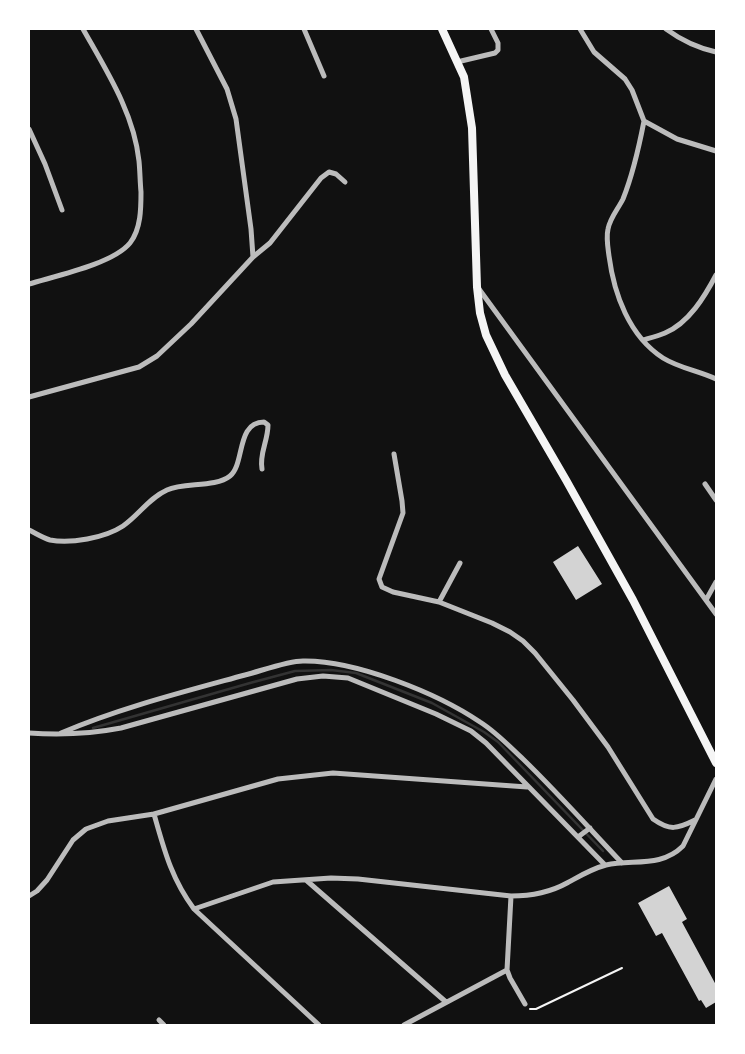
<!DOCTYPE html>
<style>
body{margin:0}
#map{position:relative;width:745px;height:1054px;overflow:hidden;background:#111;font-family:Inter,sans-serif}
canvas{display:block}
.frame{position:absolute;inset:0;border:30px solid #fff;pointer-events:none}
</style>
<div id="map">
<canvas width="745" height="1054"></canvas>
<div class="frame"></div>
</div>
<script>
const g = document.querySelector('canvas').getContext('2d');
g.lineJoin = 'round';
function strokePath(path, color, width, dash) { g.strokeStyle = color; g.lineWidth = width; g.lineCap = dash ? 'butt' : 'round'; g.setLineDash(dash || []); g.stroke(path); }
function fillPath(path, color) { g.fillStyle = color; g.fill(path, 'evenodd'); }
const stream = new Path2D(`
 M93,728l157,-45 45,-12 36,-1 25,3 76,30 52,29 14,10 105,109`);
const building = new Path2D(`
 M578,546l24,38 -26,16 -23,-38z
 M669,886l18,33 -5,3 34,63v17l-10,6 -5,-8 -2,1 -37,-68 -6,3 -18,-33z`);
const path = new Path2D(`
 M530,1009h6l86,-41`);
const minor = new Path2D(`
 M196,29l31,60 9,30 15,110 2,28
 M304,29l20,47
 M580,29l14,23 31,27 7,11 12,31 33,18 39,12
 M666,29c15,11 32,19 50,23
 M457,62l38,-9 3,-3v-7l-7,-14
 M644,121c-5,26 -11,53 -21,78 -5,10 -13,19 -15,30 -2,9 0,19 1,27 5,38 20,80 54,102 16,10 36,13 53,21
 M29,129l16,35 17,46
 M29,284c26,-8 84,-20 101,-41 11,-14 11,-35 11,-51 -1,-11 -1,-21 -2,-31 -5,-48 -33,-91 -56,-132
 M479,289l237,325
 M643,340c7,-2 15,-4 22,-7 24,-10 40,-37 51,-58
 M29,397l110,-30 18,-11 34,-32 62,-67 17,-14 51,-65 8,-6 7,2 9,8
 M394,454l8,47 1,12 -24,66 3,8 11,5 46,10 53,21 18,9 13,9 12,12 38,47 35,47 45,72c17,12 24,10 42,1
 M705,484l11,16
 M29,530c6,3 14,8 21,10 20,4 55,-2 73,-14 16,-11 26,-28 44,-36 17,-8 48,-2 63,-14 15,-12 6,-54 34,-54l4,3c0,16 -9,29 -6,44
 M706,600l10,-18
 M439,602l21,-39
 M29,733c31,2 61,1 92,-5l176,-49 26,-3 25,2 88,36 35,17 15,12 119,122
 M61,733c59,-25 122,-41 184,-58 16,-4 42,-14 58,-14 52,-1 134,32 177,61 16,10 29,24 43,37 34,33 66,69 99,104
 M154,814c10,35 17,64 40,95l125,116
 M578,837l12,-9
 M306,880l140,122
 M29,896l8,-5 10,-11 26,-40 13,-11 22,-8 46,-7 124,-35 55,-6 194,14
 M511,896l-4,74 3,8 15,26
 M194,909l79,-27 58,-4 27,1 153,17c20,0 38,-3 56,-13 13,-7 24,-14 39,-18 27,-6 55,3 77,-19l33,-67
 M159,1020l5,5
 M404,1025l103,-55`);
const secondary = new Path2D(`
 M442,29l22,48 8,51 5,159 3,26 6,22 19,40 61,105 67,120 83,163`);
strokePath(stream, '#333', 2.5);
fillPath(building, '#d3d3d3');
strokePath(path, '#f5f5f5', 2);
strokePath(minor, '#bcbcbc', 5);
strokePath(secondary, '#f5f5f5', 8);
</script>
